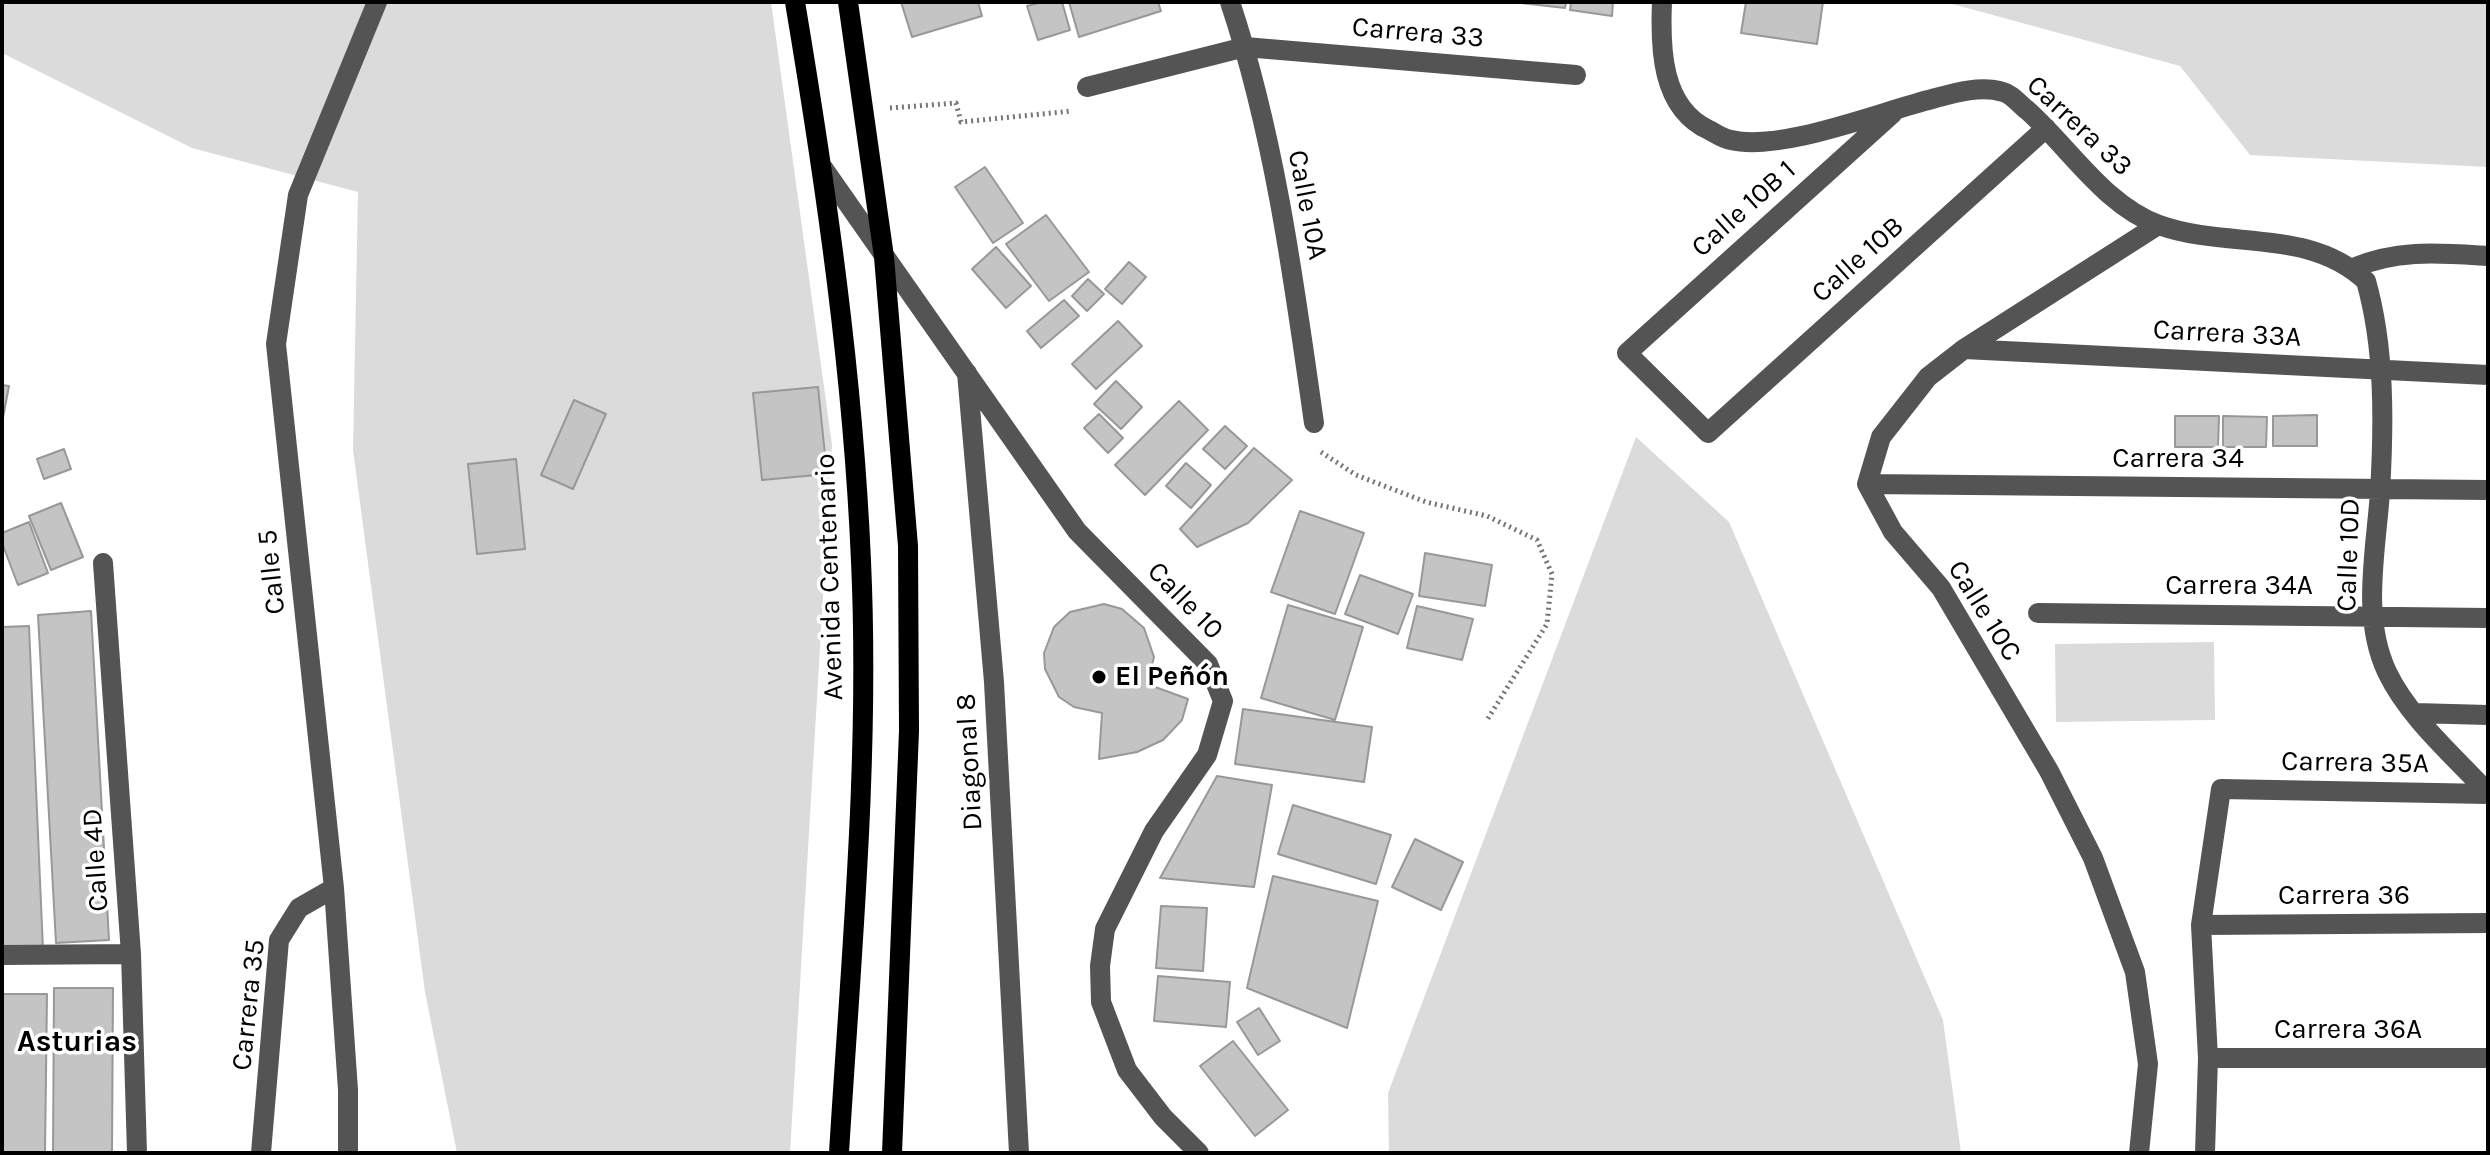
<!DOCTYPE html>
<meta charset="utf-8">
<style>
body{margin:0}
#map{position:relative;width:2490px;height:1155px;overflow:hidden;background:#fff;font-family:Karla,sans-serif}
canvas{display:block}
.frame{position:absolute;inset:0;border:4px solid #000;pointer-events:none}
</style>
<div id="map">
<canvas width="2490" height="1155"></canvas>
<div class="frame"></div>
</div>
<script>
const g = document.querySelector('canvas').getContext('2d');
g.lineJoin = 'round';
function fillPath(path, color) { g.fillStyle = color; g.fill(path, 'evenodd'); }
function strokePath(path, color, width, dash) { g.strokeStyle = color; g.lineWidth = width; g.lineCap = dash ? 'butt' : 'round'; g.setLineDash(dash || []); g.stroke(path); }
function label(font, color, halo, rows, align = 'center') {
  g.font = font + ' Karla,sans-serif'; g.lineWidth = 7; g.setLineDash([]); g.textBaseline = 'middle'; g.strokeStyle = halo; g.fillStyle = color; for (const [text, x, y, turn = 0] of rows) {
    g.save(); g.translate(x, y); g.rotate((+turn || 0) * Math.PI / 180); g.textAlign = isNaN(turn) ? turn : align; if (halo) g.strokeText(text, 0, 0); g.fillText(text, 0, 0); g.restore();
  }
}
const green = new Path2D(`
 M2,2h769l61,443 -42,708h-333l-32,-161 -72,-542 5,-258 -166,-44 -190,-95z
 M1945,2h543v165l-238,-12 -70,-89z
 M1636,437l93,85 214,498 18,133h-572l-1,-60z
 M2214,642l1,78 -159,2 -1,-78z`);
const building = new Path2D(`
 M901,2h77l4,14 -70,21z
 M1042,2h20l8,28 -32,10 -11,-34z
 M1069,2h89l3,9 -82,26z
 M1512,2h54l-1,6z
 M1571,2h42l-1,14 -42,-6z
 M1746,2h77l-6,42 -76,-11z
 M985,167l38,56 -30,20 -38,-56z
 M1046,215l43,57 -40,29 -43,-57z
 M996,247l35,39 -25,22 -34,-39z
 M1129,262l17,15 -24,27 -17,-15z
 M1088,279l16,15 -17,17 -15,-15z
 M1064,300l15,16 -38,32 -14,-17z
 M1118,321l24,25 -46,43 -24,-25z
 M1116,381l26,26 -21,22 -27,-25z
 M2,385l7,1 -7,37z
 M818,387l9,87 -65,6 -9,-87z
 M574,400l32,14 -33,75 -32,-14z
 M1179,401l29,29 -63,65 -30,-30z
 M1099,414l24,24 -15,15 -24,-25z
 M2317,415v31h-44v-30z
 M2175,416h44l-1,31h-43z
 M2223,416l44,1 -1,30h-43z
 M1225,426l22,20 -22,23 -22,-20z
 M1254,448l38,32 -44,43 -51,24 -17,-18z
 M64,449l7,20 -27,10 -7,-20z
 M516,459l9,90 -48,5 -9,-90z
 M1186,463l25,22 -20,23 -25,-22z
 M61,503l22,54 -32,13 -22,-54z
 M1300,511l64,22 -29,81 -64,-22z
 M29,522l19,51 -30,12 -16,-42v-10z
 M1425,553l67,12 -7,41 -66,-10z
 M1360,575l53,19 -15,40 -53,-20z
 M1104,604l18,5 22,19 10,29 -7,27 41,15 -6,21 -19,20 -26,12 -38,7 3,-46 -28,-6 -15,-10 -14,-28 -1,-16 10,-26 16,-15z
 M1288,605l75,22 -28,93 -74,-22z
 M1417,606l56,13 -11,41 -55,-12z
 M91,611l18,329 -53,3 -18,-328z
 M29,626l14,324 -41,2v-325z
 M1243,709l129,18 -8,55 -129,-18z
 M1217,776l55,9 -18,102 -94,-9z
 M1293,805l98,30 -15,49 -98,-30z
 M1415,839l48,23 -22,48 -49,-23z
 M1273,876l105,25 -31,127 -100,-40z
 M1161,906l46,2 -4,63 -47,-3z
 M1158,976l72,6 -4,45 -72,-6z
 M54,988h59l-1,165h-59z
 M2,994h45l-2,159h-43z
 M1259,1008l21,33 -22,14 -21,-33z
 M1233,1041l55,69 -33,26 -55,-70z`);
const path = new Path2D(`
 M890,108l66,-5 5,19 111,-11
 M1321,452l35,23 70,27 61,14 50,24 15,34 -5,50 -60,96`);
const minor = new Path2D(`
 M1230,2c45,135 64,280 84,421
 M1662,2c-2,46 -1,106 47,128 6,3 14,9 22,10 50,12 149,-28 201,-41 22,-6 48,-14 71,-7 9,2 17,13 24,18 42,37 78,96 132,115 70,25 149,2 207,56 19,67 18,142 14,211 -4,59 -19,125 7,180 22,46 67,84 101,121
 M1087,87l158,-40 331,28
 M1893,113l-266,240 81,80 338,-305
 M823,168l254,363 131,133 15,37 -16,54 -53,76 -49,98 -5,37 1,36 26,68 36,47 36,36
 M2353,268c45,-19 86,-15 135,-12
 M1964,349l524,26
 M967,373l27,309 25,471
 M1867,484l621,6
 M103,563l28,391 6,199
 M2038,613l450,5
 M2415,713l73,2
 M2201,925l287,-2
 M2,955l129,-1
 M2208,1058h280
 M261,1153l18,-213 20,-32 35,-20
 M348,1153v-63l-14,-202 -58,-544 22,-149 79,-193
 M2139,1153l9,-89 -13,-92 -42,-114 -44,-87 -108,-183 -48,-56 -26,-48 14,-47 47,-60 36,-28 194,-124
 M2205,1153l3,-95 -7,-133 20,-136 267,5`);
const major = new Path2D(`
 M795,2c31,185 58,371 66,559 9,197 -10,395 -22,592
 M848,2l36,255 24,289 1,185 -17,422`);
const markers = [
 [1099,677,8,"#000"]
];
const streetNames = [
 ["Carrera 33",1418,33,5],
 ["Carrera 33",2079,126,43],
 ["Calle 10A",1307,205,79],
 ["Calle 10B 1",1744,209,-42],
 ["Calle 10B",1858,260,-42],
 ["Carrera 33A",2227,334,3],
 ["Carrera 34",2178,459],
 ["Calle 10D",2349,555,-88],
 ["Calle 5",272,572,-96],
 ["Avenida Centenario",830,577,-92],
 ["Carrera 34A",2239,586],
 ["Calle 10",1185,601,46],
 ["Calle 10C",1984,611,58],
 ["Diagonal 8",970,762,-93],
 ["Carrera 35A",2355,763,1],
 ["Calle 4D",96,860,-94],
 ["Carrera 36",2344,896],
 ["Carrera 35",249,1005,-84],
 ["Carrera 36A",2348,1030]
];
const poiNames = [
 ["El Peñón",1115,677]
];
const neighbourhoodNames = [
 ["Asturias",77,1042]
];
fillPath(green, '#dbdbdb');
fillPath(building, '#c4c4c4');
strokePath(building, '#989898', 2);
strokePath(path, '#767676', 5, [2, 4]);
strokePath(minor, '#545454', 20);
strokePath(major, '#000', 20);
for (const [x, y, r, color] of markers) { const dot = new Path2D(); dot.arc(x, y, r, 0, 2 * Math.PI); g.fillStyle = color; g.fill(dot); strokePath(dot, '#fff', 3); }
label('28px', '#000', '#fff', streetNames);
label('bold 28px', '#000', '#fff', poiNames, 'left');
label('bold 30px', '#000', '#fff', neighbourhoodNames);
</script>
